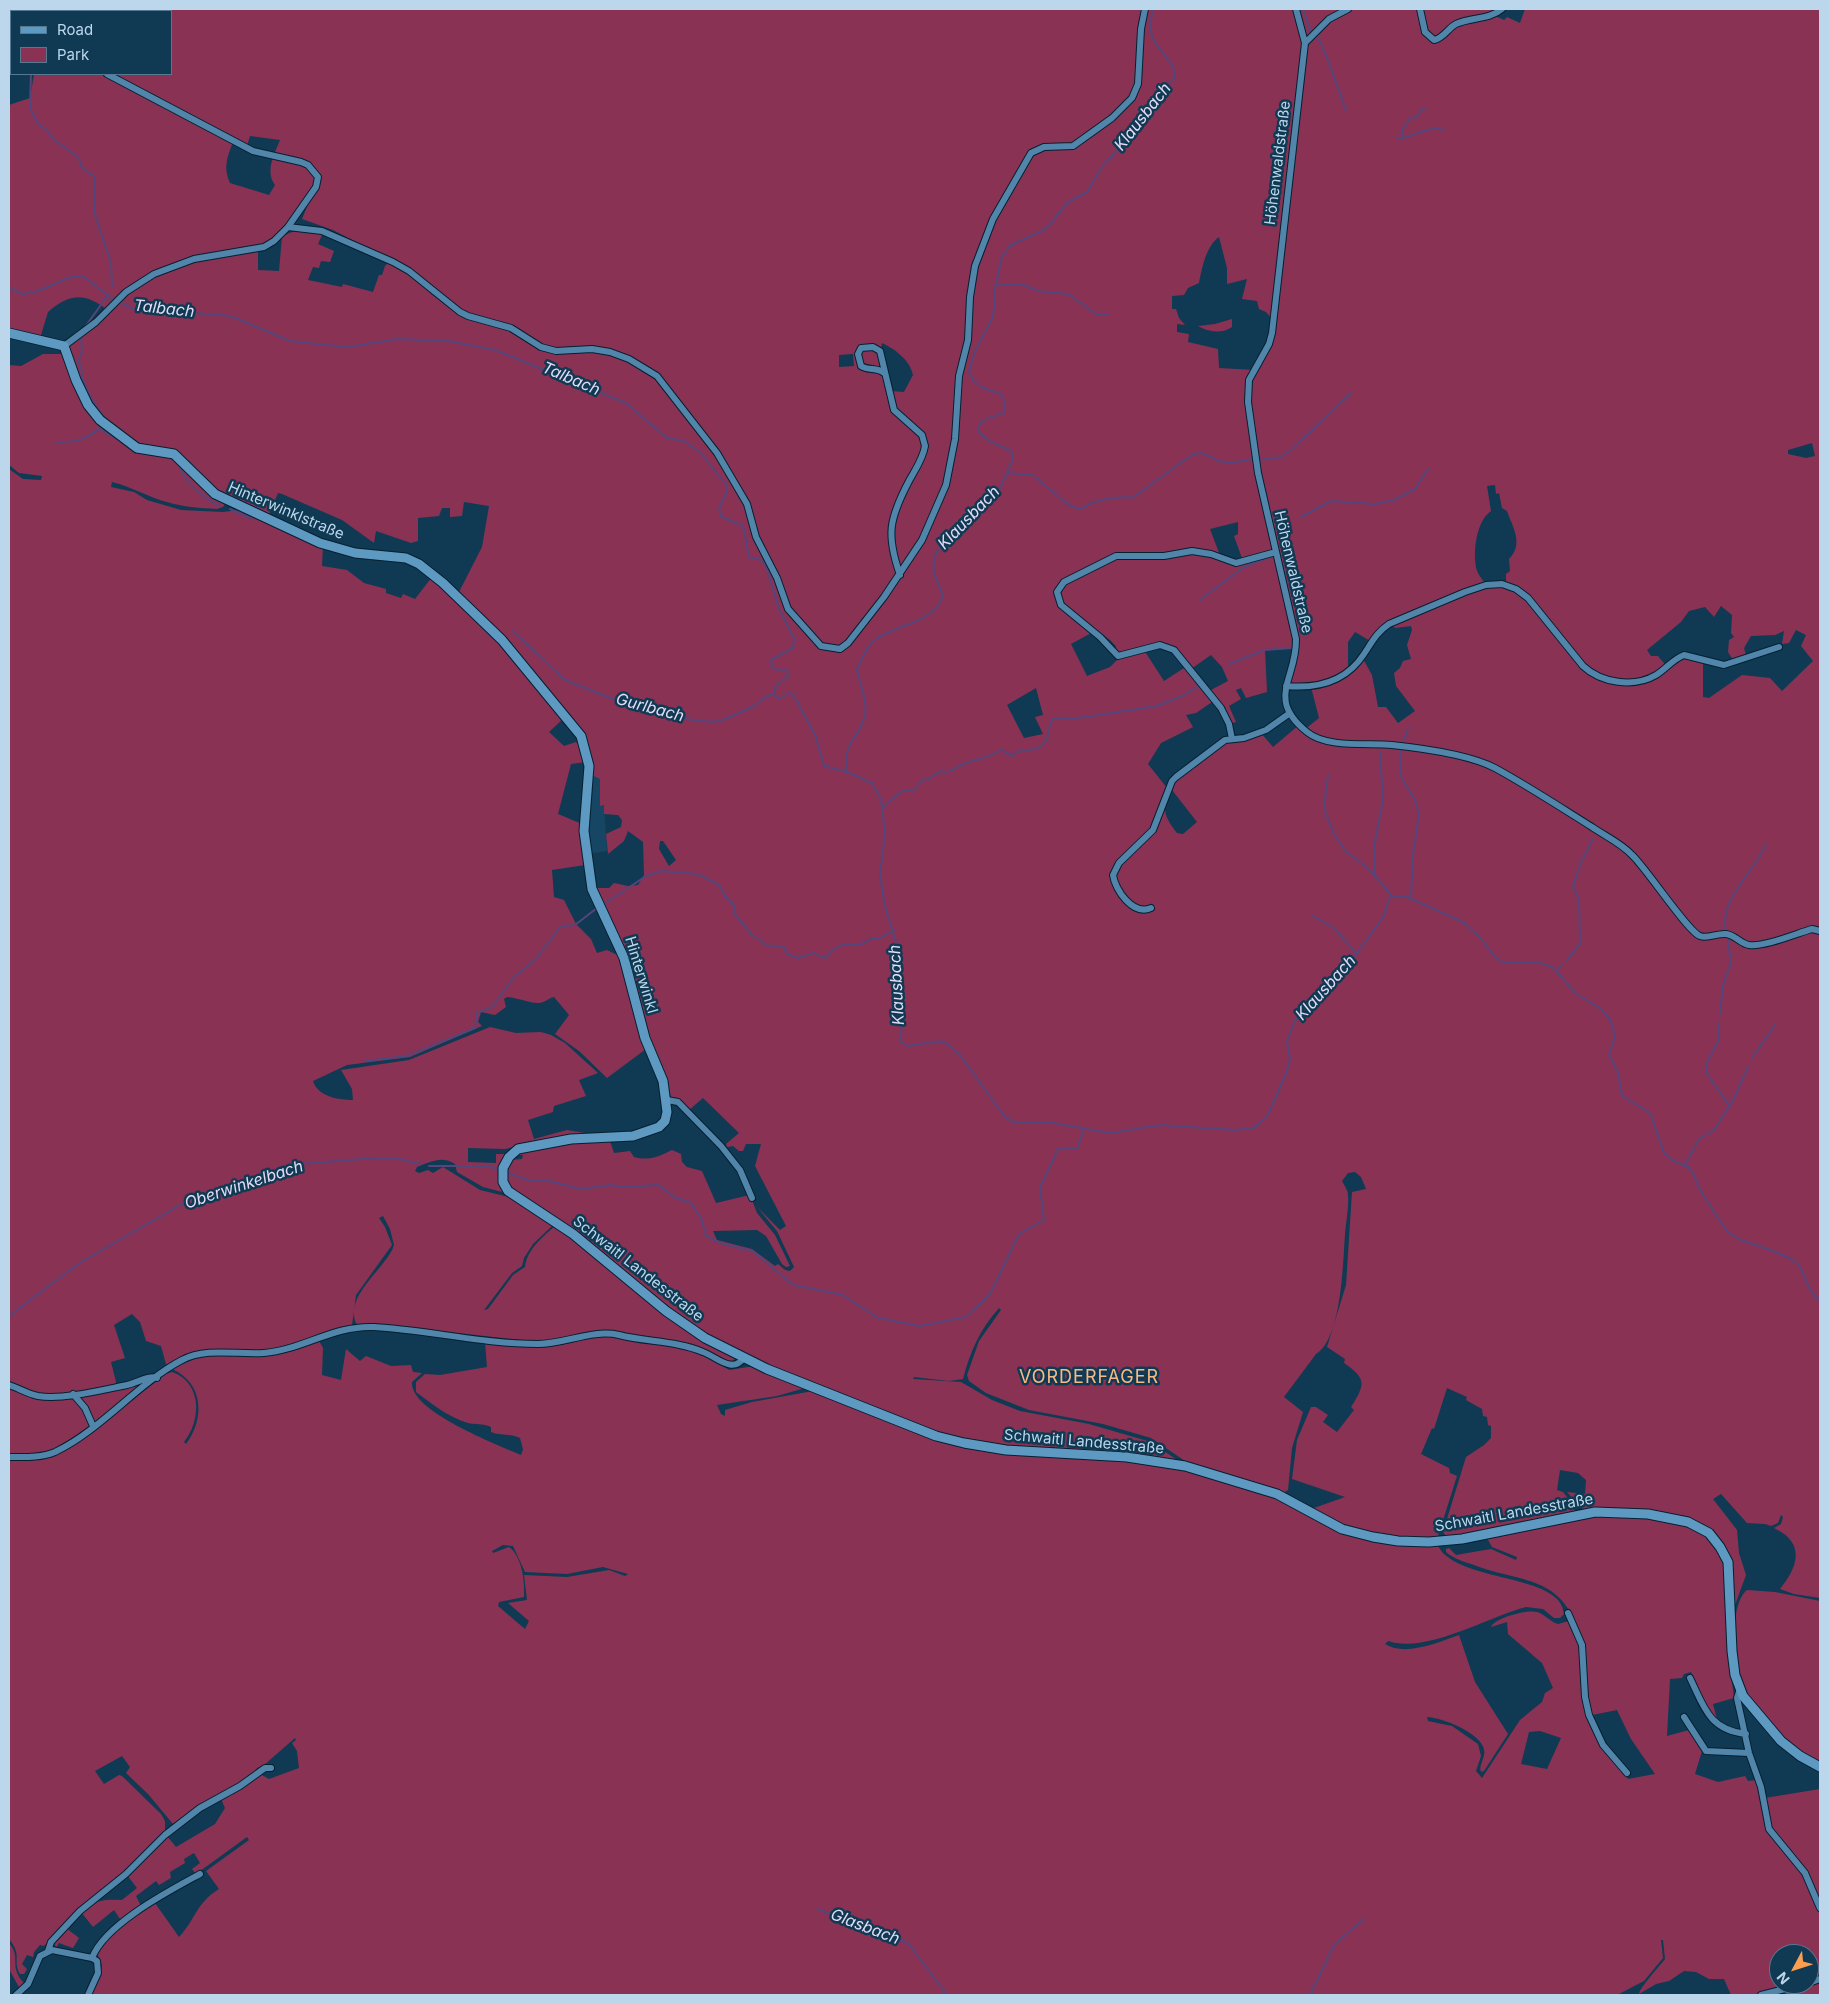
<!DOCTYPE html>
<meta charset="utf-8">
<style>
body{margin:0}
#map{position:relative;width:1829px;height:2004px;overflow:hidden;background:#103a53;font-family:Inter,sans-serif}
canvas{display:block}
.frame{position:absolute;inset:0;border:10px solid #bcd7eb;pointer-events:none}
.legend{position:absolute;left:10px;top:10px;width:162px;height:65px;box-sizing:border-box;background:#103a53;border:1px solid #557990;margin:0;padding:6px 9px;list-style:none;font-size:15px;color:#bcd7eb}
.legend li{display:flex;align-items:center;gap:10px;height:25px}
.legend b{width:25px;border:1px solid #557990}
.north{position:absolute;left:1769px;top:1944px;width:50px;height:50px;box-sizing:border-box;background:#103a53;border:1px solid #557990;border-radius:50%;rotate:230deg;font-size:14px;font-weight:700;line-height:20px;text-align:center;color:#bcd7eb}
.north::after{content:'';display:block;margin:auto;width:18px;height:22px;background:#fa9f4f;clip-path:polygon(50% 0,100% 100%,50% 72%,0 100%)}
</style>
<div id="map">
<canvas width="1829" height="2004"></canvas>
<div class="frame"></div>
<ul class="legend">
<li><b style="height:6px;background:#5e99c1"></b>Road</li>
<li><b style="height:14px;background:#8a3254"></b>Park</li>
</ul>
<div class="north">N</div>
</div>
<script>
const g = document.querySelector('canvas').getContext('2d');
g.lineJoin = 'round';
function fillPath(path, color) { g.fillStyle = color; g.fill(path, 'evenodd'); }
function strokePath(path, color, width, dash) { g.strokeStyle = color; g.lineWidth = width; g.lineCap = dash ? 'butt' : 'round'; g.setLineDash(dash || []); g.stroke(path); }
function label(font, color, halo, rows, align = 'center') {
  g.font = font + ' Inter,sans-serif'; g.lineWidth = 5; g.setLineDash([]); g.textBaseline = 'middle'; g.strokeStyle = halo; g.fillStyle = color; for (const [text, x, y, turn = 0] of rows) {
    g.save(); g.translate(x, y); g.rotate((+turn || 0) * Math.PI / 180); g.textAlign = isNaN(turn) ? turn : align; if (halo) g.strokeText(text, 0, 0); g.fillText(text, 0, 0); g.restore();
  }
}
const built = new Path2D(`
 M590,773l10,6v26h4l3,46 -20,3z`);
const green = new Path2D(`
 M9,9h1135l-3,13 5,-13h348l1,7 9,4 3,-3 13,6 5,-14h295v1589l-26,-4 -14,-5c18,-22 26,-46 -6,-61l7,-4 2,-7 -2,-2 -3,8 -7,3 -6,-2 -18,-1 -26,-29 -8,5 24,31 2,23 7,22 -11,30 -2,2c-3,-15 2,-31 -3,-46 -14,-47 -73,-52 -114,-53 -11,0 -25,4 -35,0l-14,-16 18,2 1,-14 -8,-7 -18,-3 -3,20 6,2 12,15 -1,5 -89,20 -39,4 -3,-4 23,-75 18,-12 7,-7v-12l-3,-1 -1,-8 -4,-1 -1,-7 -16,-9 1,-3 -20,-9 -13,41 -2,-1 -11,26 28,14 1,5 7,3 -19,60c-20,11 -114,-7 -124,-28l31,-11 -53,-18 5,-39 14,-33h5l12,8 -5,7 14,10 17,-22 -3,-3c15,-23 15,-29 -7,-44l1,-4 -18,-12 19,-62 6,-93 14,-3 -5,-12 -6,-5 -7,1 -6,8c2,4 6,9 6,14 1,13 -2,26 -3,39 -2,27 -3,105 -29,120l-32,43 19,15 -11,36 -4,42 -5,3 -92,-28 -40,-27 -48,-14 -74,-14 -43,-17 -17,-12 -2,-6 12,-34 22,-31 -2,-2c-19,21 -29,44 -36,71l-14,2 -35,-4 -1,2 48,3 31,18 28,11 69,13 62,18 29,20c-16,-1 -32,-7 -49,-8 -66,-6 -129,-3 -194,-21 -81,-31 -169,-58 -243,-105 -44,-28 -79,-67 -121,-98 -21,-15 -83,-37 -63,-70l12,-1 1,-4h-9c25,-16 68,-15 96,-14l4,12 16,-2 4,6c15,4 24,0 38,-7l9,4 1,8 5,5 15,4 14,32 34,-8 7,18 18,22 15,31 -4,1 -4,-3 -16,-28 -9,-6 -44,1 4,9 35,9 23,17 3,-2 7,6 5,1 4,-4 -17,-36 -20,-24 23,23 6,-4 -31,-60 6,-22h-15l-3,7h-4l-6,-5 -6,1 -1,-3 13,-11 -36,-35 -14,12 -13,-12 -5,-1 -6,-22 -18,-39 -18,-70 -11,-30 -19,-33 -4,-15h14l5,-5 14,3 10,-1 6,-10 -1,-33 -15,-11 -4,10 -16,13 -2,-20 15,-7 1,-7 -4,-5 -14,-1v-9l-4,1v-27l-8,-4 -2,-17 -11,-32 -52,-63 -69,-69 24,-47 7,-41 -25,-4 -2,14 -12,1v-9h-8l-3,8 -21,2v23l-7,2 -35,-12 -2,12 -32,-23 -60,-26 -4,-1 -10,24 -58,-29 -18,-24 -15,-11 -28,-5 -1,4 20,3 11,5 29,32 17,12 -2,3 -6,2c-17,-1 -34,-2 -50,-7 -19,-5 -35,-15 -55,-20l-1,5 23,5 13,8 34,10 42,2 16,-2 84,36 -1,20 25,4 17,13 22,6v4l15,5 2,-4 12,5 17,-22 86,84 47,56 -16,15 15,14 12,-4 8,7 2,13 -15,2 -13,50 24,10 3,41 -33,5 2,27 10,3 12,24 15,15 6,14 10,-3 14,7 14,44 11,48 -39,29 -28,-27 -24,-17 14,-19 -15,-18c-5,1 -10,6 -15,6 -5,1 -25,-6 -32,-6l-3,2 2,8 -11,8 -14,-3 -3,10 4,4 -72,31 -63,8 -34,16c5,16 26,19 40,19l-1,-11 -11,-19 68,-10 81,-33 26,6 25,-1 10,3 14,8 33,30 -19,7 7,16 -32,10 -1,6 -25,8 6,19 33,-9 30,5 -48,4 -44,10 -37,-1v14l28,1v-9h9l-5,18 2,20 -19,-5 -26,-15 -2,-8c-13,-9 -25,-2 -38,3l-2,4 4,2 9,-3 5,3 10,-6 37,23 29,7 45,27 -21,20 -9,14 -2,8 -10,7 -28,37 4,-1 25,-34 12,-8c2,-18 18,-30 31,-42l35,26 87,73 57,35 -5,4 -21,-11 -30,-9 -74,-12 -66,11 -127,-14 -54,-2c-18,-28 30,-59 36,-81l-4,-16 -7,-13 -4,2 6,9 7,18 -36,50 -4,30 -2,2 -82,23 -67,1 -31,14 -4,-1 -5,-18 -15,-5 -6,-19 -8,-8 -18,11 11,33 -14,4 6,24 -29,6 -47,3 -32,-12v-914l14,10 18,1 1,-4 -23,-3 -10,-8v-100l12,1 22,-12h24l-3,-8 12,-11 16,-8 28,-28 26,-19 47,-19 65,-11v20l21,1 3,-34c13,-9 26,-7 41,-4l-5,11 16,7 -4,11 -9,-1 -2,7 -6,-1 -5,13 34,7 1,-3 30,8 6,-17h3l3,-9 4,-4c28,14 48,43 78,55 14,5 29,6 43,12 13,6 23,18 37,21 20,6 40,-1 60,4 59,16 96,77 123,128l3,-3 -13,-26 -22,-29 -38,-49 -16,-10 -23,-11 -29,-9 -25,5 -13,-1 -15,-5 -27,-17 -46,-13 -58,-45 -75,-39 -31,-11 7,-17 -3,-2 -30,37 -9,6c-18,6 -38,7 -57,11 -39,8 -77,25 -104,55 -22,-17 -37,-15 -58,3l-8,26 -31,-7v-226l21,-7 4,-24h70l96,49 33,19c-6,15 -10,26 -3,41l39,12 6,-10c-10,-14 -1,-30 5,-45l-30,-4 -3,10 -137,-72h61v-63h-160v9l-2,-2zM1219,237l8,31v16l20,-5 -5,20 15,2 2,8 7,3 7,8 -4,24 -15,26 -35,-2 -1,-19 -30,-7 1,-8 -12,-2v-8l8,1 -6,-7 -3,-9h-4v-13l12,-1 4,-7 11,-5c3,-15 7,-37 20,-46zM882,343c13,6 28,17 31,32l-9,17 -14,-1c2,8 3,16 7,22 8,10 27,16 30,29 2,17 -33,65 -36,89 -1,15 6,30 11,44l-49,64 -6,3 51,-67 -9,-31v-18l17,-45 17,-32 -1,-10 -29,-27 -10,-37 -3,-3 -13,-2 -10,-6 -1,-6 3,-10 7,-3 15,4zM853,354l1,12 -15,1v-12zM1812,443l3,13 -9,2 -18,-4v-4zM1495,485l1,9 3,-1 3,15 5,3c6,17 17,33 2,48l1,12 -4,3v11h-20c-3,-5 -7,-9 -9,-14 -5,-17 -1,-50 14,-60l-4,-25zM1238,522v12l-4,2 9,25 -9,2 -13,-5 -11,-29zM1721,606l11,9 -1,18 3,4 -5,3 -1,12 7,11 12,-5 -3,-10 7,-12 24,-1 9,-4 -2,13 7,-1 7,-13 10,5 -5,11 12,15 -31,30 -12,-13 -28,-3 -33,23 -6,-1v-38l-19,-4 -17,12 -9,-11h-7l-4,-6 34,-28 8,-11 16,-4 9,10zM1391,623l4,5 16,-2 1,4 -5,15 4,14 -8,2 -3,7 -6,5 2,13 19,25 -17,12 -12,-16h-8l-6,-32 -10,-18 -14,15v-30l7,-10 17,10 6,-9zM1093,632c10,0 16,7 23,14l-1,7 5,4 -10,10 -23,9 -16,-32zM1160,645l14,5 16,19 -6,-1 -20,13 -20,-31zM1296,648l-10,38 25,1 8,31 -15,12 -5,-5 -26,22 -13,-15 -16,6 -19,2 -49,37 -7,12 -2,-1 -19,-24 13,-21 32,-16 -7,-12 10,-2 19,-13 14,24 7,-2 -7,-16 12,-7 -5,-9 5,-2 5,10 21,-6 -2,-42zM1211,655l11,12 6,14 -19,10 -18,-22zM1036,688l7,27 -8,2 8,17 -19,4 -17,-33zM1169,790h3l25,32 -14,12 -6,-1c-13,-17 -15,-23 -8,-43zM660,841h3l13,19 -7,6 -10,-17z
 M1232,319v8c-10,7 -24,5 -34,-1l17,-2z
 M862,350h15l5,18 -18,-2 -4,-13z
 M605,1336l80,13 22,7 22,14 26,-4 50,22 -28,8 -60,9 4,9 4,2v-6l27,-8 61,-11 122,48 28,7 75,10 89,3 67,12 82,26 69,36 54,10v3h39c19,37 124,27 126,68l-4,4h-6l-11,-9 -17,-2c-38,10 -100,47 -138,34l-3,3c20,13 54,-2 74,-9l16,47 33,52 -24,37 -3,1c-3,-7 5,-14 3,-23 -5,-17 -41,-31 -57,-32l1,4 24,5 26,18 3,12 -5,15 6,7 38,-58 22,-18 3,-9 8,-5 -11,-25 -34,-29 -1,-12 -16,5c3,-9 37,-18 46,-15 8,2 13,10 21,12l11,-3c17,11 12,56 14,74 3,40 26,54 45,84l27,-5 -24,-35 -14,-29 -25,5 -1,-1c-8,-27 -2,-54 -11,-80 -20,-60 -56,-50 -106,-69 -9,-3 -20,-6 -28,-13v-3l3,-1 7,7 35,-6 25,11 1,-3 -25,-10 -5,-9c35,-8 71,-19 108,-23 40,-4 115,1 129,47 6,19 1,41 2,61 1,25 5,50 8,75l-21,6 5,19 -9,-8 -18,-43 -7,2 -2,4 -12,1 -3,57 22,-6 13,21 -7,23 23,8 27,-6 3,5 8,-1 9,18 55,-9v206h-36l5,-6 29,-8 -1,-2 -8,2v-27h-30v30h20l-42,11h-26l-7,-16h-15l-13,-7 -12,-1 -15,10 -13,3 -17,10c1,-7 20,-27 26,-35l-2,-19h-2l2,18 -19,23 -27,14h-1527l10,-20 2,-10 -5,-12 1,-4 26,-26 31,-20 24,34c17,-18 17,-34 40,-48l-13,-18 43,-31 -2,-3 -51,37 -4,-5 8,-6 -6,-10 -10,6 1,4 -15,9 1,6 -12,7 -3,-4 -20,15 6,12 -20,14 -8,-12 -21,17 -12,-15c14,-12 23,-13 41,-12l15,-12 -10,-13 40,-39 9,11 39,-23 10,-16 -4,-9 39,-25 9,5 30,-11 -2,-17 -5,-8 4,-3 -1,-2 -31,27 -7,3 -7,9 -48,27 -29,20 -25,-30 -22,-21 4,-6 -8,-11 -27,15 9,13 15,-9 3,1 39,38 4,7v12l-40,39 -49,41 -32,33 -4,-1 -6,7 -1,5 -6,-2 -5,9 5,5 -3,5h-4c-8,-14 3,-18 -11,-35v-551l32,10 27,-2 5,3 78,-20 -47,37 4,2 58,-44 6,-2c31,11 29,49 12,70l2,2c19,-25 18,-61 -14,-75l29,-13 64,-1 53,-16 5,9 -1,27 19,5 5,-31 14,12 6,-5 25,10 20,-1 2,7 9,1 -10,9c-3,29 86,63 109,73l2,-6 -3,-11c-10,-5 -19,-2 -29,-6v-5c-8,-4 -16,-2 -23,-4 -20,-6 -36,-19 -52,-31v-10l9,-8 15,1 47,-8 -2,-25 54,4zM503,1545l10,1 12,26 42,2 36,-7 25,7 -3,2 -16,-6 -42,7 -43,-2 3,25 -19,3 21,18 -4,8 -27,-23 1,-4 25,-5c1,-15 -2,-41 -15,-50l-16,6 -1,-2zM1540,1731l21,7 -14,31 -26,-5 8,-32z
 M1747,1590l28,2 45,9v163c-33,-21 -69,-50 -81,-89 -4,-11 -3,-26 -4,-38 -1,-14 1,-38 12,-47z
 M66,1928l13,10 -6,10 -14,-5 -3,5 -2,-6z
 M9,1943c13,15 -1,23 15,40l-4,6 -11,-20z`);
const stream = new Path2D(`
 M1153,9c-2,9 -4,18 -1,27 4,13 25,28 23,41l-11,13 -10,8 -18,31 -34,38 -15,25 -20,11 -21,26 -35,16 -9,11 -8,37 1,14 -3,12 -17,32 -6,20 4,9 10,8 18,6 4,8v9c-6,6 -16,5 -22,10 -18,15 22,25 29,31v10l-16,34 -23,18 -12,15 -24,22c-12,26 11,38 4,50 -15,25 -46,23 -66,39 -9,6 -13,20 -18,29 2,14 11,32 8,46 -5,24 -23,25 -18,57l25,11 9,16 4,34 -5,42 5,31 12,40v29l5,30 -1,37 7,4 31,-5 7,2 14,12 45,62 11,6h37l57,10 51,-8 74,5 19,-2 14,-13 19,-44 3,-12 -3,-18 8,-20 20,-25 30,-26 39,-54 4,-15 4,-5h13l58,26 16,14 16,21 8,5 38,1 13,5 21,25 26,16 9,10 5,17 -6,19 9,18 4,23 28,17 14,40 8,7 16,7 5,6 7,17 26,40 12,9 41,14 16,8c12,11 8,25 25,40
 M1303,9l8,23
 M56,11l1,-2
 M1317,37c7,7 23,59 29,73
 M31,74l-1,34 8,16 9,6 5,8 27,20 2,9 14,10 -1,35 17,51 1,23
 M1397,138h5l1,-9 7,-11 7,-1 4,-7 5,-2
 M1403,138l30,-10 11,2
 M996,285l26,-1 16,7 30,3 28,20 13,1
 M9,288l14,6 15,-3 35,-15 11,1 27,21 21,10 99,8 59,25 57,6 50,-8 52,2 46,9 131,53 41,35 17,3 16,11 27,34v6l-8,16 2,8 22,10 6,31 13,3 4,6 13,43 15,29 -1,10 -22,12 1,9 15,1 1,6 -12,10 -2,8 5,5 10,-6 4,1 23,43 8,29 23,6
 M85,327l23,-32
 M81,337l1,15 -4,9c5,7 3,12 5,19 5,14 12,26 22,38
 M101,426v4l18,10
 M57,442c18,0 30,-1 44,-16
 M1258,460l23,-3 9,-6 61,-58
 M179,465c7,20 23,32 41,41
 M1006,473l27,2 33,28 10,5h6l12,-6 17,-4 23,-1 58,-42c14,-6 19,5 31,7 9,2 21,-2 30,-3
 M230,509l20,9
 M1301,517l30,-16 44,3 19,-4 21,-11 14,-21
 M1200,600l44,-33 28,-11
 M513,631l52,49 48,19 35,6 22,7 7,6 34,4 15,-3 30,-14 9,-8 9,-3
 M1229,664l36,-14 27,-2
 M1402,744l6,-15
 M1401,749v28l14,23 4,14 -6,40 -2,44
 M1328,775l-4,34 10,25 12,18 23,17 23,27
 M883,807l19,-16 12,-1 8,-10 7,-1 11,-8c10,4 17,-5 26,-8 14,-5 22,-5 35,-13l12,6 5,-5c7,1 9,0 16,-2 20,-6 10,-17 19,-30l26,-1 78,-12 23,-9 19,-11
 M1374,874v-28l9,-45 -3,-48
 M604,904l42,-28 16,-5 36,3 21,11 6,11 9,9v8l18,22 9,5 4,5 19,2 3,7 11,4 16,-5
 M1313,916l21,12 22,25
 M1726,931c-8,-31 29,-59 40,-87
 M817,955l9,3 4,-6 13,-8h18l12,-6 6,1 15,-9
 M1566,961l14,-17 -1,-45 -6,-12 7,-23 13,-25
 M1557,970l5,-5
 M1720,1014l3,-29 8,-22 -3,-23
 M1718,1023l1,17 -13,24 1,10 22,31
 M1752,1058l23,-33
 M365,1061l42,-5 68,-28 2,-15 15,-6 23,-31 20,-16 26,-34 14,-1 22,-17
 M1685,1165l14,-26 15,-9 18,-28 16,-35
 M429,1166h59l13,4
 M505,1172l26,9h18l31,8 30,-4 12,2 37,-2 15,12 17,6 10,15 5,18 17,8 30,7 40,34 50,10 35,23 42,8 46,-9 12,-11 12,-12 29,-60 25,-14 -4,-32 18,-39h19l7,-20
 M9,1316l69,-52 109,-63 86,-22 27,-15 74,-6 25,1 22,5
 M818,1909l90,34 39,52
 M1310,1995l24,-50 30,-26`);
const street = new Path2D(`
 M1296,9l9,34 -33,290 -3,11 -20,36 -1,22 10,71 38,166c1,40 -31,59 11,93 19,16 60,11 85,13 28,3 78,10 103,23 33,18 65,39 97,59 13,9 29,16 40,28 15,14 56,77 68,81 8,3 17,-3 26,-2 9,1 15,10 23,11 16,2 46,-11 63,-16l8,2
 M1420,9l5,23 9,8c10,-2 14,-12 22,-16 15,-7 33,-4 46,-15
 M1305,43l24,-24 19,-10
 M107,74l146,77 48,11 7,3 10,12 -2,10 -28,40
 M64,346l32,-24 30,-30 28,-18 40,-15 70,-12 10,-6 14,-14 34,4 71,31 16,9 51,41 8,4 43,12 30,19 15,4 36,-2 18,3 19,7 28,17 60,77 30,51 9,33 21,41 11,31 33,37 19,3 8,-6 36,-46 38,-57 24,-55 9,-46 4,-63 9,-36 2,-43 5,-31 18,-47 38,-66 13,-6 29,-1 39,-28 20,-20 6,-14 3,-55 4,-20
 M884,373c-7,-6 -15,-2 -23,-7l-3,-12 3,-6 12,-1 7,4 14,59 28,25 3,11c-2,13 -10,24 -16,35 -20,38 -23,54 -9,94
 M1286,686c32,3 60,-4 78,-32 8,-12 13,-22 25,-30l76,-32 21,-7 16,-1 14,5 12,9 55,68c18,17 51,22 73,9 10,-6 17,-16 28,-20l40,10 55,-18
 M1232,739l-3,-15 -8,-16 -47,-58 -14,-5 -42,11 -18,-19 -39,-32 -4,-13 7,-10 52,-26h48l28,-5 19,3 25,9 40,-11
 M1151,908c-18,8 -36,-18 -38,-33l6,-12 34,-33 19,-49 4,-4 49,-37 19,-2 22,-8 24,-17
 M667,1100l11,2 43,44 19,24 12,28
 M9,1385c9,3 19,9 29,11 25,4 64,-6 89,-11 10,-2 21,-10 30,-7
 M73,1394l12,14 8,18
 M9,1457c15,0 32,1 46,-5 46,-22 83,-69 127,-92 25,-13 55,-5 82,-7 38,-3 70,-28 110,-26 54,3 109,17 164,17 27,0 54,-15 81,-9 28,7 58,6 84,17 14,5 29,22 41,6
 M1568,1613l14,32 3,52 4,18 14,30 24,28
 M1690,1678c14,29 19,52 56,56
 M1740,1689l-3,9 12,55 12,34 8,42 36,44 15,35
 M1684,1717l22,34 43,2
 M48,1951l3,-9 29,-31 46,-37 39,-39 35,-27 40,-22 25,-18h6
 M92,1958c13,-34 77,-67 108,-84
 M1809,1983l11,-4
 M16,1995l12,-11 12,-28 12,-6 40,8 5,3 1,12 -10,22
 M1761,1995l44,-11`);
const secondary = new Path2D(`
 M9,333l55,13 12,34 12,25 12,15 37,28 37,6 41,40 105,49 35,10 51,5 13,6 24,19 59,57 79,96 8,30 -5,65 8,58 32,69 21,80 18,43 4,31 -2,9 -6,6 -26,9 -62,3 -53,10 -9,8 -6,11v14l5,9 65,43 93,77 39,27 62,31 169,67 28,7 42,7 121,7 58,9 92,28 65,35 31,8 25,4 31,1 33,-3 133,-27 53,2 40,8 21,11 11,14 8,15 4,89 3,24 8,21 38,45 19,15 20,11`);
const streetNames = [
 ["Höhenwaldstraße",1278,163,-83],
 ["Hinterwinklstraße",286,511,23],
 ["Höhenwaldstraße",1293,572,77],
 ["Hinterwinkl",641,975,73],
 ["Schwaitl Landesstraße",638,1269,38],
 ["Schwaitl Landesstraße",1084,1442,5],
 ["Schwaitl Landesstraße",1514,1513,-10]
];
const waterNames = [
 ["Klausbach",1143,117,-52],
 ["Talbach",164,309,6],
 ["Talbach",571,379,23],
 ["Klausbach",969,518,-46],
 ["Gurlbach",650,708,15],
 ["Klausbach",897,985,-93],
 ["Klausbach",1326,988,-48],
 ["Oberwinkelbach",244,1185,-18],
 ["Glasbach",865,1927,21]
];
const quarterNames = [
 ["VORDERFAGER",1089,1378]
];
fillPath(built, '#164663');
fillPath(green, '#8a3254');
strokePath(stream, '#54457b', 2);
strokePath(street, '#042031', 8);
strokePath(secondary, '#042031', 11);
strokePath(street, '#5186aa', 6);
strokePath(secondary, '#5e99c1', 9);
label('15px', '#bcd7eb', '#103a53', streetNames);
label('italic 16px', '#e3dcf4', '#103a53', waterNames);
g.letterSpacing = '1px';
label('18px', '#f9b985', '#103a53', quarterNames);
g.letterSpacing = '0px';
</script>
